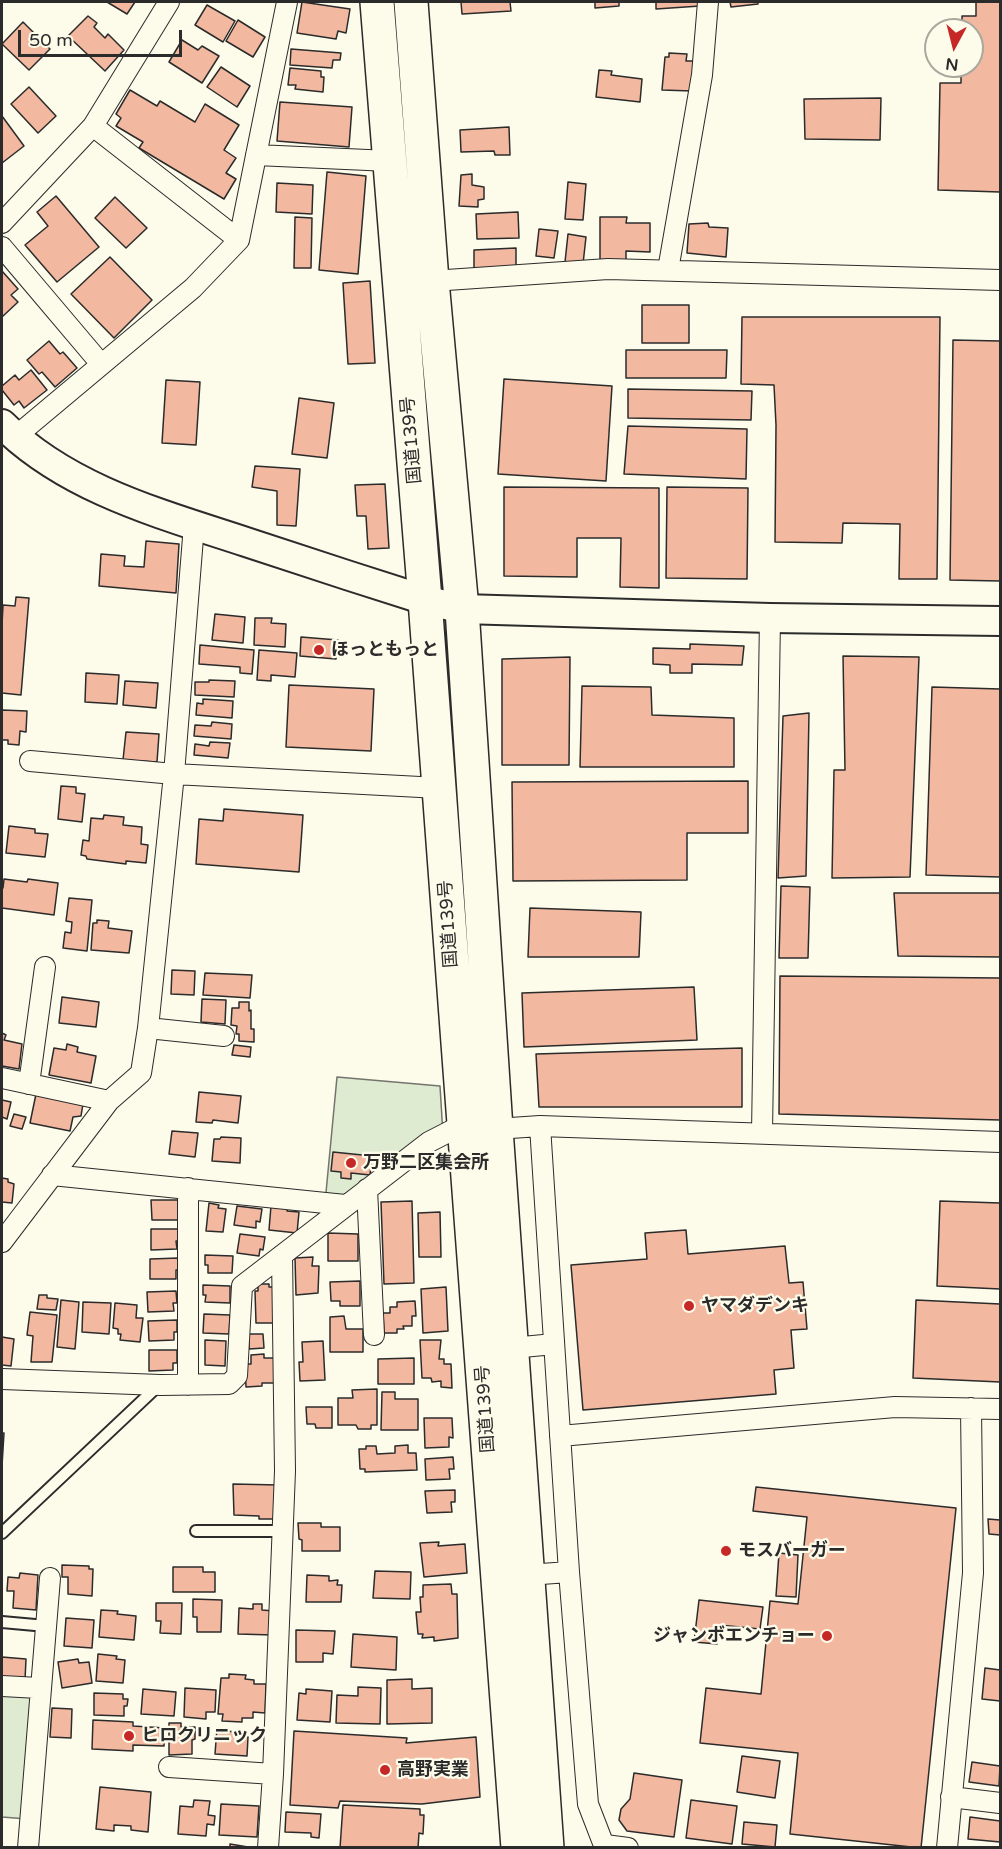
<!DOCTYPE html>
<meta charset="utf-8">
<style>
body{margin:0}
#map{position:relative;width:1002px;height:1849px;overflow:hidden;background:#fdfbea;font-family:"Varela Round",sans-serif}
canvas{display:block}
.frame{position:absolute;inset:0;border:3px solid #2b2b2b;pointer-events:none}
.north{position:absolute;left:924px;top:18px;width:60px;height:60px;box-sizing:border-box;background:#fdfbea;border:2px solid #a9a89e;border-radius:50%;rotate:187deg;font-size:16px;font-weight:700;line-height:24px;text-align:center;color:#2b2b2b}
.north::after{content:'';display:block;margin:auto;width:21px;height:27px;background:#c62828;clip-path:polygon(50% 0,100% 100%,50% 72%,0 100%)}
.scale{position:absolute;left:18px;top:30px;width:164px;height:27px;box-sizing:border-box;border:3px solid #2b2b2b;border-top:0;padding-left:8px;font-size:18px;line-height:21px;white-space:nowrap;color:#2b2b2b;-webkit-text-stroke:4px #fdfbea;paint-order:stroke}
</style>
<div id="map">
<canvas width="1002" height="1849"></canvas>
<div class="frame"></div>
<div class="north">N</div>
<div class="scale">50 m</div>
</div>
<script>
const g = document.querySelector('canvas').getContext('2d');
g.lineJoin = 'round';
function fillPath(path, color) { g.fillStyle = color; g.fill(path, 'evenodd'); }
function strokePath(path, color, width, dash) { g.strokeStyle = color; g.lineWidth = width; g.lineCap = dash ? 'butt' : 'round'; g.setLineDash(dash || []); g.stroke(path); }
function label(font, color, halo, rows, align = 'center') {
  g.font = font + ' "Varela Round","Noto Sans JP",sans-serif'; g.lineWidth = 4.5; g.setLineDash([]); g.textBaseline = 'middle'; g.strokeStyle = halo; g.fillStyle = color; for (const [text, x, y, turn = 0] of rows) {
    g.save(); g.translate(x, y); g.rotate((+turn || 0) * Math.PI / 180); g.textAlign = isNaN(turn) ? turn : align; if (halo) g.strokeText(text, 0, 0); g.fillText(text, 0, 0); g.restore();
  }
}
const green = new Path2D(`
 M337,1077l103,9 3,49 -98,70 -20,-2z
 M2,1693l34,2 -9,124 -25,-2z`);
const building = new Path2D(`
 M107,2h28l-8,12z
 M302,2l48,7 -4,24 -8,-2 -2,8 -39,-6z
 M461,2h49l1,9 -49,3z
 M595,2h24v4l-24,2z
 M656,2h44v4l-44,3z
 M730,2h28v2l-27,3z
 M976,2h24v190l-62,-2 2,-107h21v-17h11v-36h-10v-14h14z
 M207,5l28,16 -12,21 -28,-17z
 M88,16l9,7 -3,4 11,11 3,-4 16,16 -19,21 -37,-35z
 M238,20l27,17 -12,20 -27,-16z
 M23,22l27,27 -21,21 -27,-26z
 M182,40l16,10 4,-4 17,10 -17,27 -33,-21z
 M291,49l50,4 -1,7h-7l-1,8 -42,-3z
 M669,53l18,1 -1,7h8l-2,30 -30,-1 3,-33h4z
 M221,67l29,19 -13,21 -30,-20z
 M290,68l31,3v6h3l-1,15 -28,-3 1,-4h-8z
 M599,70l13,1 -1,4 31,4 -2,23 -44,-5z
 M29,87l27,29 -18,17 -27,-29z
 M130,90l27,16 3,-5 35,21 10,-18 34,21 -15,25 12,8 -10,15 10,6 -12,20 -85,-51 4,-6 -27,-16 5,-8 -5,-4z
 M881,98l-1,42 -75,-1 -1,-40z
 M280,102l72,5 -3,40 -72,-6z
 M2,116l22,30 -22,17z
 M509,127l1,28h-15l-1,-4 -33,1 -1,-22z
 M327,172l39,4 -8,98 -39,-4z
 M472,174v11l12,2v12l-6,1v7l-19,-1 2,-31z
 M568,182l18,2 -3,36 -18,-1z
 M277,183l36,2 -1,29 -36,-2z
 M56,196l43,51 -42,35 -32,-37 23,-19 -11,-14z
 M115,197l32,31 -21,20 -31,-30z
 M518,212l1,26 -42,1 -1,-25z
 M295,217l17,1 -1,50h-17z
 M600,217h27l-1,6h24v29l-24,-1v9h-26z
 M708,223l1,4 19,1 -2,29 -39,-4 2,-29z
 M539,229l19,2 -4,27 -18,-2z
 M568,234l18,3 -3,27 -18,-2z
 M516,248v20l-42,1v-19z
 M110,257l42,43 -38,38 -43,-44z
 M2,271l16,18 -7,6 7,7 -16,15z
 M370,281l5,82 -27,1 -5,-81z
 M642,305h47v38h-47z
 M742,317h198l-3,262h-38l1,-55 -57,-1 -1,20 -67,-1 1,-117 -2,-40 -33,-1z
 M953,340l47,1v240l-50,-1z
 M49,341l11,13 3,-2 14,16 -22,19 -13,-15 -3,2 -12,-14z
 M626,350h101l-1,28h-100z
 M31,370l16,20 -23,18 -5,-7 -5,4 -12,-15v-4l13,-11 4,5z
 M504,379l108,7 -6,95 -108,-7z
 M166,380l34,2 -4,63 -34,-2z
 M628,389l124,2 -1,29 -123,-2z
 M299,398l35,5 -7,55 -35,-4z
 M628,426l119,3 -1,50 -122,-5z
 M255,466l45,3 -4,57 -19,-1v-34l-25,-4z
 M385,484l4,64 -21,1 -2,-33h-9l-2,-31z
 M504,487l155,1v100l-39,-1 1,-49h-44v39l-73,-1z
 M667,487l81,1 -1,91 -81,-1z
 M146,541l33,3 -3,49 -77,-7 2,-32 24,2 -1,10 20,1z
 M16,597l13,1 -8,97 -19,-2v-68l1,-20 12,1z
 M215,614l30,3 -2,26 -31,-3z
 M255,618h17l-1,5 15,1 -1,23 -31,-2z
 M301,637l37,3 -2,19 -36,-3z
 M690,644l54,2 -2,19 -50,-1v9h-22v-8l-17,-1v-16l37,1z
 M200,645l54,5 -2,24 -12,-1v-6l-41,-3z
 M259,650l38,3 -2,24 -24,-2v6l-14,-1z
 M843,656l76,1 -9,220 -78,1 2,-108h11z
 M570,657l-1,108h-67v-106z
 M86,673l33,2 -2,29 -32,-2z
 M209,680l26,1 -1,16 -39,-2v-13h14z
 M125,681l33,2 -2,25 -33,-3z
 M289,685l85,4 -3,62 -85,-4z
 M582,686l69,1 1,28 82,3v49h-154z
 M932,687l68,2v188l-74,-2z
 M203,699l30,2 -1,17 -36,-3 1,-12 6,1z
 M2,710l25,1 -1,21 -6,-1 -1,14 -11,-1v-4h-6z
 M809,713l-3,163 -28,2 5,-162z
 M212,722l20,2 -1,15 -37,-3 1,-11 16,1z
 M126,732l33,2 -2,28 -34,-2z
 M210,742l20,1 -2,15 -34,-3 1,-11 14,2z
 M748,781v52h-61v47l-174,1 -1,-99z
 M61,786l15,1v6l9,1 -3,28 -24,-3z
 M224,809l79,6 -4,57 -103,-8 3,-45 24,2z
 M104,815l20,2 -1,8 19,2 -1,17 7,1 -2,18 -20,-2v3l-39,-5 -1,-3 -5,-1 2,-15 6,1 2,-23 12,1z
 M9,826l26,3v4l13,1 -3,23 -39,-4z
 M4,879l23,3 1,-3 30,4 -4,32 -52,-7v-20h1z
 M781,886l29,1 -2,71h-29z
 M894,893h106v64l-102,-1z
 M69,898l23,2 -5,51 -24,-3 2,-16 6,1 1,-11 -6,-1z
 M530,908l111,4 -2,45h-111z
 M97,920l12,1 -1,7 24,3 -3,22 -38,-3 2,-27h4z
 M172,970l23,1 -1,24 -23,-1z
 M205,973l47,2 -2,23 -47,-3z
 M780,976l220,2v142l-221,-6z
 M694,987l3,53 -173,7 -2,-54z
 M62,997l37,5 -3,25 -37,-4z
 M202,999l24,1 -1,24 -24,-2z
 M239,1002h10v9l2,-1v19h3v13l-15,-1v-7h-3l1,-8 -6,-1 1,-17h7z
 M2,1033l4,2 -2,5 18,4 -3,25 -17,-3z
 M67,1044l11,3 -1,5 19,4 -5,27 -42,-8 5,-27 12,2z
 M234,1045l17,2 -1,10 -18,-2z
 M742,1048v59h-203l-3,-53z
 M199,1092l42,4 -3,27 -25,-3 -1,3 -16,-1z
 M36,1094l47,10 -2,12 -8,1 -3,14 -40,-8z
 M2,1100l9,2 -4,17 -5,-2v11z
 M14,1114l12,3 -4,12 -12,-3z
 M172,1131l26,2 -3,24 -26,-3z
 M221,1137l20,1 -1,25 -28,-2 2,-22h6z
 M333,1152l39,4 -2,19 -19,-2v6l-10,-1v-6l-10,-1z
 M2,1178l6,1v3l6,2 -2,19 -10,-1z
 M151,1200h30v11h-3v9h-26z
 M412,1201l2,82 -30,1 -3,-82z
 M940,1201l60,2v86l-63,-3z
 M209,1203l10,2 -1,3 8,1 -3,23 -17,-1z
 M237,1206l25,3 -2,13 -4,-1v7l-22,-3z
 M271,1206l17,1 -1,4 12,1 -2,21 -28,-3z
 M440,1212l1,45h-22l-1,-44z
 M151,1229h29v12h-4l1,8 -26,1z
 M686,1230l2,24 97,-8 4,37 14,-1 4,47 -16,1 3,38 -20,2 2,24 -193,16 -12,-145 76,-6 -2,-26z
 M328,1233l30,1v27h-30z
 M240,1234l25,3 -2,13 -3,-1 -1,7 -22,-3z
 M205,1255l28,1 -1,17h-24v-8h-3z
 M313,1257l-1,9h7l-1,27 -22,2 -1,-37z
 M179,1258v12h-3v9h-26v-20z
 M360,1281v25h-20v-5h-9l-1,-19z
 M258,1284h11v3h8l1,36h-22l-1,-32h3z
 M203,1285l27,1v17l-25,-1 1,-7h-3z
 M446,1287l2,44 -25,2 -2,-44z
 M176,1291l1,12h-4l1,8 -26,1 -1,-20z
 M39,1295h8v3l11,1 -2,11 -19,-1z
 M61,1300l18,2 -4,47 -18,-2z
 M916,1300l84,4v78l-87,-4z
 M415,1301l1,15h-4v10h-9l1,3h-7v4h-13l-1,-20h7v-6h7v-5z
 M83,1302l28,1 -2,31 -27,-2z
 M115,1303l22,2 -1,13h7l-3,24 -20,-2 1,-6h-3v-5l-5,-1z
 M30,1312l27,3 -5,47h-21l2,-26 -6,-1z
 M204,1314l26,1 -1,19 -26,-1z
 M344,1316l2,13h17v23h-33v-35z
 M177,1320v12h-3v8l-25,1 -1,-20z
 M249,1334h14l1,14 -15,1z
 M2,1337l12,2 -3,27 -9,-1z
 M205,1340l21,1 -1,25 -20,-1z
 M420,1340h21l-2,19h5v5h7l1,24 -11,-1v-6l-9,1 -1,-4h-9z
 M323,1341l2,39 -25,1 -1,-19h4l-1,-20z
 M149,1350h28v13h-4v7l-24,1z
 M264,1354v4h11l1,25h-14v3l-16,1 -1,-23h6v-9z
 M414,1358v26h-36v-25z
 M377,1389v36h-6v4h-13l-2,-4h-18v-27h15l-1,-8z
 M382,1392h13v7h23v31h-37z
 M306,1407h26v21h-16l-1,-4h-8z
 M424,1418h28l1,20 -4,-1v10l-24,1z
 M2,1433h2l-2,33z
 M408,1445v8h8l1,17 -52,2v-3h-5l-1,-20h7v-3h10l1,8 18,-1v-7z
 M453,1457l1,12h-5l1,10 -24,1 -1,-21z
 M233,1484l46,1 -2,34h-18v-3l-25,-1z
 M756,1487l200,21 -35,340 -131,-14 8,-81 -98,-10 6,-55 55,6 9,-93 28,3 9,-87 -54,-6z
 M455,1490v12h-4l1,10 -25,1 -2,-22z
 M988,1519l12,1v15l-11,-1z
 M298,1523h23v4h19v24h-38v-11l-3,-1z
 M439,1542l-1,4 27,-2 2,29 -43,4 -4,-34z
 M779,1553l19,2 -2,42 -20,-1z
 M62,1565l27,1v3h4l-1,27 -24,-2v-17h-6z
 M173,1567h30v5h12v20h-42z
 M375,1571l36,1 -1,27 -37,-1z
 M20,1573l18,2 -2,35 -23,-2 1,-17h-7l1,-14 11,1z
 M307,1575l22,1v5l9,-1 -1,5h5l-1,17h-35z
 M451,1584l1,10h5l1,44 -24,3v-4l-12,1 1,-4h-5l-2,-22h5l-1,-15h3v-12z
 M193,1599l29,1 -1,32h-24v-15h-4z
 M699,1600l64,7 -3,22 -41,-4 -2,19 -23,-2z
 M156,1603h26l-1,31 -21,-1 1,-12h-5z
 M253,1604h9v6l12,1 -1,24 -35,-1 1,-26 14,1z
 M101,1610l17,1 -1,3 19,2 -2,24 -35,-3z
 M66,1618l28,2 -2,28 -28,-2z
 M296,1630l39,1 -2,23 -10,-1v9h-27z
 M353,1634l44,3 -1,33 -45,-3z
 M98,1654l19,2 -1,3 9,1 -2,23 -27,-2z
 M2,1657l24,2 -1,21 -23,-1z
 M78,1659l1,4 10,-1 3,21 -30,5 -4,-26z
 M985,1668l15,2v31l-18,-2z
 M229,1674l17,1 -1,4 9,1v4h12l-1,29 -12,-1v6h-11v4l-20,-1 1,-7h-5l3,-36h8z
 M412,1679v10l20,-1v35l-45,1v-44z
 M358,1687l23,1 -1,36 -44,-1 1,-28 21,1z
 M185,1688l31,2 -1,22h-9v7l-22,-2z
 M143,1689l33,3 -2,24 -33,-2z
 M306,1689l26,2 -2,31 -33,-2 2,-27 7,1z
 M94,1693l29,1v5h5l-1,7h-3v10l-30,-1z
 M52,1708l20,1 -1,29 -21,-1z
 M93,1720l40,2v4l32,2 -1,18 -31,-1v6l-41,-2z
 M169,1723h12v4h14v12l-3,1v14l-23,1z
 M217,1728l9,1v2l10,1v4l12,1 -1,19 -32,-2z
 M294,1731l113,7 -1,5 70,-6 4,60 -58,7 -82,-3 -2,7 -48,-3z
 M742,1756l38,5 -5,37 -38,-6z
 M972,1762l28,4 -1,20 -30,-4z
 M634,1773l48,7 -8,57 -47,-6 -8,-11 2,-11 9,-10z
 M100,1787l51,5 -3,40 -17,-2v-4l-17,-1v6l-18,-2z
 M194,1800l16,1 -2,14 7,1 -1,9 -7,-1 -1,12 -28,-2 2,-28 13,1z
 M691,1800l46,6 -5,38 -46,-6z
 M221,1804l38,2 -2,31 -38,-2z
 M343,1805l77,4v6h4l-1,19 -4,-1 -1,15h-78z
 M286,1812l35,2 -2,24 -8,-1v-4l-26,-1z
 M970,1817l30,4v21l-32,-3z
 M744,1822l33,3 -2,22 -33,-3z
 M230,1844l18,3v1h-18z`);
const lane = new Path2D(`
 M196,1531h87
 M2,1533l157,-148
 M2,1622l44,4`);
const street = new Path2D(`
 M93,126l146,114
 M256,155l134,6
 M2,223l91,-97 76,-124
 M2,247l99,117
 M668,270l34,-195 6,-73
 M432,281l176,-12 392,11
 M15,437l178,-149 46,-48 48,-238
 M30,761l144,13 265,14
 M148,1028l76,8
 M2,1078l107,23
 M29,1084l16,-117
 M540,1126l29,446 19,232 17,44
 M496,1129l44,-3 460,16
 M762,1133l8,-515
 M52,1175l293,30
 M367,1189l7,146
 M2,1242l107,-141 32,-28 7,-45 26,-254 20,-249
 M512,1348l42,-4
 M2,1379l158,6 69,-1 8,-8 5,-90 187,-144 35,-18
 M188,1385v-197
 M560,1436l335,-29 105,2
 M527,1575l42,-3
 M2,1686l37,2
 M169,1767l104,7
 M951,1797l49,6
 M605,1845l23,3
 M28,1848c8,-90 14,-180 22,-270
 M268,1848l5,-74 12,-303 -3,-216
 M947,1848l26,-275 -2,-165`);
const secondary = new Path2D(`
 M2,424c65,65 159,90 244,118 60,20 119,39 179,58l37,9 308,9 230,3`);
const highway = new Path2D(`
 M377,2l48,598 93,1248
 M411,2l21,279 30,328 34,520 51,719`);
const markers = [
 [319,650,6,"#c62828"],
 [351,1163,6,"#c62828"],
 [689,1306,6,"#c62828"],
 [726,1551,6,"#c62828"],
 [827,1636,6,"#c62828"],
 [129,1736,6,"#c62828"],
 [385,1770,6,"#c62828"]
];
const streetNames = [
 ["国道139号",412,440,-95],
 ["国道139号",449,924,-94],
 ["国道139号",486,1409,-94]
];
const poiNames = [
 ["ほっともっと",331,650],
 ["万野二区集会所",363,1163],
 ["ヤマダデンキ",701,1306],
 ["モスバーガー",738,1551],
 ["ジャンボエンチョー",815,1636,"right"],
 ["ヒロクリニック",141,1736],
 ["高野実業",397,1770]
];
fillPath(green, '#deebd1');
strokePath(green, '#74746e', 1.5);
fillPath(building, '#f2b8a0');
strokePath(building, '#2b2b2b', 1.5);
strokePath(lane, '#2b2b2b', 14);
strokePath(street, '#2b2b2b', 22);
strokePath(secondary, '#2b2b2b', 32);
strokePath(highway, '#2b2b2b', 36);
strokePath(lane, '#fdfbea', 10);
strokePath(street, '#fdfbea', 20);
strokePath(secondary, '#fdfbea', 28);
strokePath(highway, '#fdfbea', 33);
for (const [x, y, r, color] of markers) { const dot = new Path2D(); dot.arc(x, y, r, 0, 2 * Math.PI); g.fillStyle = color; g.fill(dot); strokePath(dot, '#fdfbea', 2); }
label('18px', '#2b2b2b', '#fdfbea', streetNames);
label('bold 18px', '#2b2b2b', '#fdfbea', poiNames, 'left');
</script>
